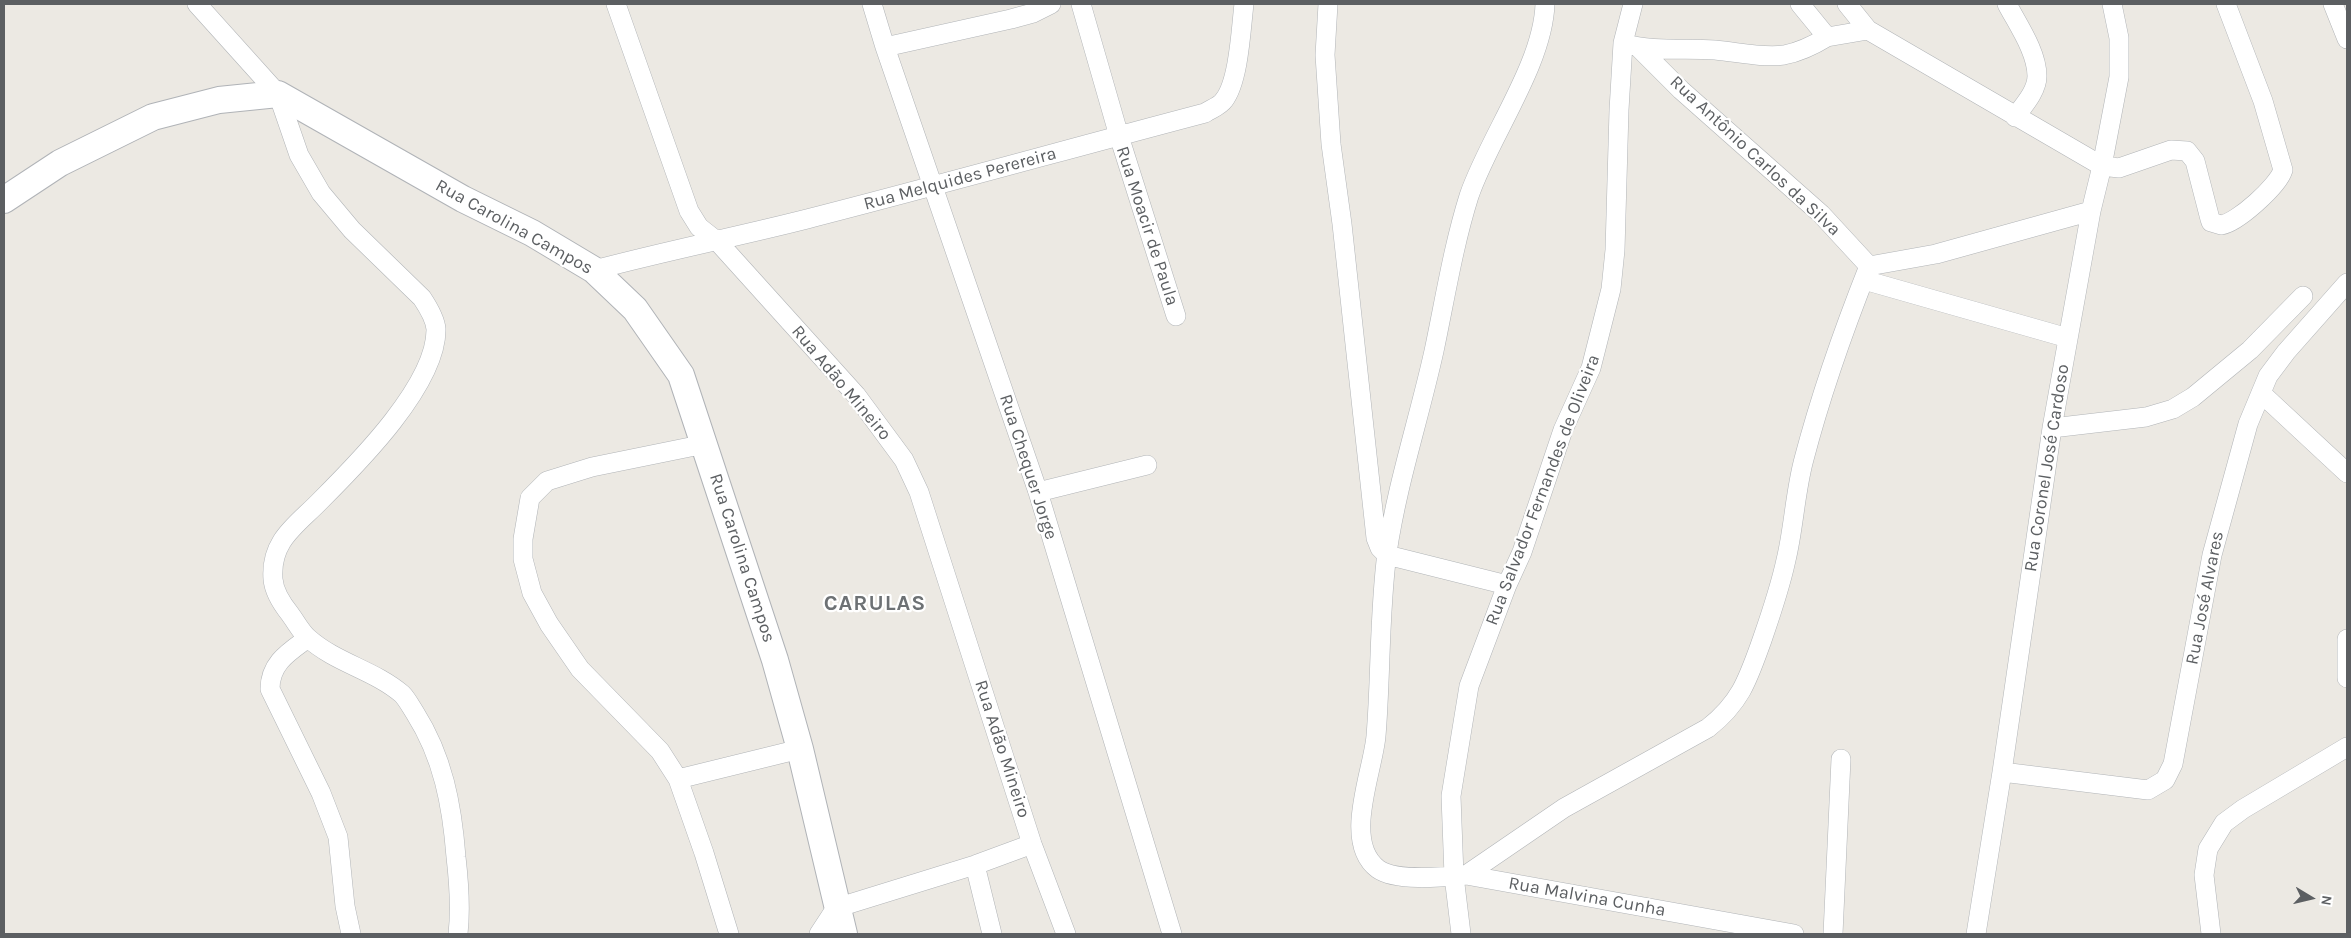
<!DOCTYPE html>
<meta charset="utf-8">
<style>
body{margin:0}
#map{position:relative;width:2351px;height:938px;overflow:hidden;background:#ece9e3;font-family:Karla,sans-serif}
canvas{display:block}
.frame{position:absolute;inset:0;border:5px solid #5c5f62;pointer-events:none}
.north{position:absolute;left:2286px;top:873px;width:50px;height:50px;-webkit-text-stroke:4px #fff;paint-order:stroke;rotate:99deg;font-size:14px;font-weight:700;line-height:20px;text-align:center;color:#5c5f62}
.north::after{content:'';display:block;margin:auto;width:18px;height:22px;background:#5c5f62;clip-path:polygon(50% 0,100% 100%,50% 72%,0 100%)}
</style>
<div id="map">
<canvas width="2351" height="938"></canvas>
<div class="frame"></div>
<div class="north">N</div>
</div>
<script>
const g = document.querySelector('canvas').getContext('2d');
g.lineJoin = 'round';
function strokePath(path, color, width, dash) { g.strokeStyle = color; g.lineWidth = width; g.lineCap = dash ? 'butt' : 'round'; g.setLineDash(dash || []); g.stroke(path); }
function label(font, color, halo, rows, align = 'center') {
  g.font = font + ' Karla,sans-serif'; g.lineWidth = 4.5; g.setLineDash([]); g.textBaseline = 'middle'; g.strokeStyle = halo; g.fillStyle = color; for (const [text, x, y, turn = 0] of rows) {
    g.save(); g.translate(x, y); g.rotate((+turn || 0) * Math.PI / 180); g.textAlign = isNaN(turn) ? turn : align; if (halo) g.strokeText(text, 0, 0); g.fillText(text, 0, 0); g.restore();
  }
}
const minor = new Path2D(`
 M197,4l81,90 21,61 22,38 31,37 70,68c6,9 13,20 14,31 1,55 -78,134 -115,171 -24,25 -51,40 -48,79 1,13 9,25 17,35 6,8 11,18 18,24 28,25 66,32 94,56 5,5 9,13 13,19 28,44 37,92 41,144 3,26 5,51 2,77
 M616,4l73,207 10,16 19,15 138,153 48,65 15,32 113,352 34,90
 M872,4l13,43 153,445 134,442
 M1081,4l38,132 57,180
 M1328,4l-3,51 6,89 11,80 34,314 4,10 7,7 120,30
 M1545,4c-2,61 -56,133 -76,192 -16,51 -24,103 -35,155 -15,68 -37,133 -47,202 -8,61 -6,123 -11,183 -3,36 -34,106 2,133 18,13 66,8 88,6l328,59
 M1633,4l-10,39c29,9 61,5 92,7 23,2 46,8 69,5 16,-3 30,-10 43,-18
 M1800,4l27,33 41,-7
 M1847,4l21,26 234,136 17,2 52,-18 16,1 8,10 15,58 1,3 10,3c16,-2 57,-39 62,-55l-20,-69 -37,-97
 M2007,4c11,21 30,48 30,72 0,15 -13,29 -22,41
 M2333,4l14,35
 M885,47l126,-28 22,-6 18,-9
 M1639,48l42,42 140,124 48,52
 M594,270c71,-19 142,-33 213,-51 133,-34 265,-71 398,-106 6,-4 15,-7 19,-13 15,-19 17,-72 20,-96
 M1864,280l204,58
 M2262,394l85,79
 M2052,428l94,-11 27,-8 20,-12 57,-47 53,-54
 M705,444l-113,23 -45,14 -17,17 -7,41v20l9,34 17,31 31,45 80,82 18,28 26,74 25,81
 M1038,492l109,-27
 M308,638c-19,14 -38,25 -38,51l51,104 17,44 7,69 6,28
 M2347,639v39
 M2002,772l146,18 17,-10 8,-16 39,-209 36,-131 20,-48 18,-24 61,-69
 M678,779l122,-30
 M975,865l17,69
 M1466,875l98,-67 144,-80c33,-26 40,-49 54,-88 9,-26 18,-52 24,-80 8,-33 9,-68 18,-101 17,-65 40,-130 65,-193l67,-12 155,-43
 M819,934l17,-26 139,-43 57,-21
 M1461,934l-7,-58 -3,-80 18,-110 38,-101 15,-33 41,-122 28,-62 20,-79 4,-39 4,-140 4,-67
 M1833,934l8,-175
 M1976,934l26,-162 50,-344 39,-217 11,-45 17,-89v-39l-7,-34
 M2211,934l-7,-59 4,-26 16,-26 19,-14 104,-62`);
const secondary = new Path2D(`
 M4,200l56,-37 93,-46 66,-17 59,-6 185,105 69,34 62,37 41,39 46,66 94,285 25,89 44,185`);
const streetNames = [
 ["Rua Antônio Carlos da Silva",1755,156,43],
 ["Rua Melquides Perereira",960,179,-15],
 ["Rua Moacir de Paula",1147,226,72],
 ["Rua Carolina Campos",514,227,29],
 ["Rua Adão Mineiro",841,383,50],
 ["Rua Chequer Jorge",1028,467,72],
 ["Rua Coronel José Cardoso",2047,468,-81],
 ["Rua Salvador Fernandes de Oliveira",1543,490,-69],
 ["Rua Carolina Campos",742,558,72],
 ["Rua José Alvares",2205,598,-79],
 ["Rua Adão Mineiro",1002,749,72],
 ["Rua Malvina Cunha",1587,897,10]
];
const districtNames = [
 ["CARULAS",875,604]
];
strokePath(minor, '#b1b4b7', 20);
strokePath(secondary, '#b0b3b7', 28);
strokePath(minor, '#fff', 19);
strokePath(secondary, '#fff', 26);
label('18px', '#5c5f62', '#fff', streetNames);
g.letterSpacing = '1px';
label('bold 22px', '#6d7174', '#fff', districtNames);
g.letterSpacing = '0px';
</script>
